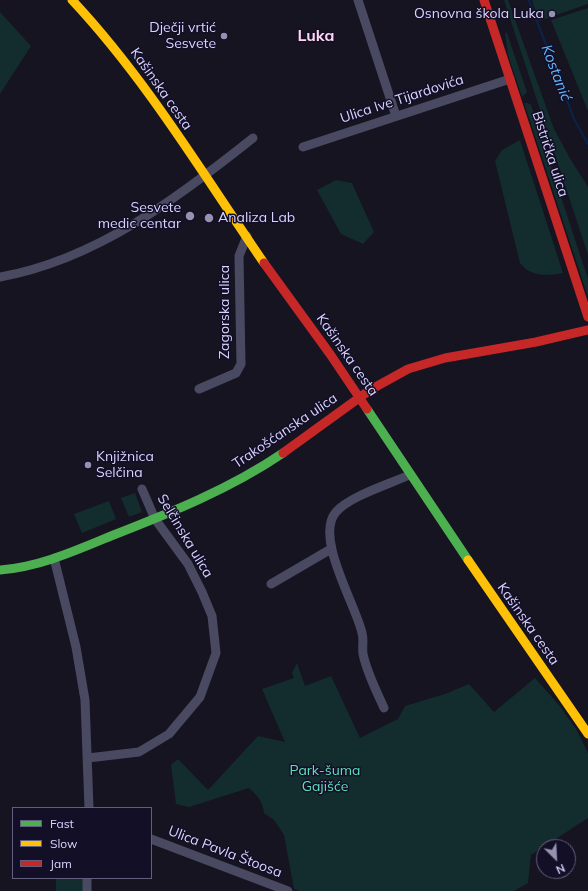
<!DOCTYPE html>
<meta charset="utf-8">
<style>
body{margin:0}
#map{position:relative;width:588px;height:891px;overflow:hidden;background:#161421;font-family:Mulish,sans-serif}
canvas{display:block}
.legend{position:absolute;left:12px;top:807px;width:140px;height:72px;box-sizing:border-box;background:#130f26;border:1px solid #625e7d;margin:0;padding:5px 7px;list-style:none;font-size:12px;color:#d9d4ff}
.legend li{display:flex;align-items:center;gap:8px;height:20px}
.legend b{width:20px;border:1px solid #625e7d}
.north{position:absolute;left:536px;top:839px;width:40px;height:40px;box-sizing:border-box;background:#130f26;border:1px solid #625e7d;border-radius:50%;rotate:156deg;font-size:11px;font-weight:700;line-height:16px;text-align:center;color:#d9d4ff}
.north::after{content:'';display:block;margin:auto;width:14px;height:18px;background:#9591b1;clip-path:polygon(50% 0,100% 100%,50% 72%,0 100%)}
</style>
<div id="map">
<canvas width="588" height="891"></canvas>
<ul class="legend">
<li><b style="height:5px;background:#4caf50"></b>Fast</li>
<li><b style="height:5px;background:#ffc107"></b>Slow</li>
<li><b style="height:5px;background:#c62828"></b>Jam</li>
</ul>
<div class="north">N</div>
</div>
<script>
const g = document.querySelector('canvas').getContext('2d');
g.lineJoin = 'round';
function fillPath(path, color) { g.fillStyle = color; g.fill(path, 'evenodd'); }
function strokePath(path, color, width, dash) { g.strokeStyle = color; g.lineWidth = width; g.lineCap = dash ? 'butt' : 'round'; g.setLineDash(dash || []); g.stroke(path); }
function label(font, color, halo, rows, align = 'center') {
  g.font = font + ' Mulish,sans-serif'; g.lineWidth = 3; g.setLineDash([]); g.textBaseline = 'middle'; g.strokeStyle = halo; g.fillStyle = color; for (const [text, x, y, turn = 0] of rows) {
    g.save(); g.translate(x, y); g.rotate((+turn || 0) * Math.PI / 180); g.textAlign = isNaN(turn) ? turn : align; if (halo) g.strokeText(text, 0, 0); g.fillText(text, 0, 0); g.restore();
  }
}
const green = new Path2D(`
 M504,0h4l46,129 17,31 17,27v68z
 M532,0h56v4l-49,17z
 M588,8v103l-37,-91z
 M0,12l31,34 -31,48z
 M505,33h2l20,59 -5,5 -14,-42z
 M524,103h4l3,2 57,174v18z
 M520,140l43,133c-15,3 -33,4 -43,-10l-25,-102 7,-11z
 M336,180l16,3 22,49 -11,12 -22,-10 -24,-44z
 M135,493l7,19 -13,5 -8,-19z
 M109,501l7,18 -34,14 -8,-19z
 M297,663l8,23 26,-10 29,62 38,-19 7,-13 40,-12 24,-10 25,28 41,-34 24,27 17,24 12,24v65l-57,37 -3,28 -14,8h-215l-5,-2 -10,-54 -10,-15 -10,-7c-1,-11 -7,-18 -15,-25l-60,19 -13,-3 -5,-39 7,-6 30,31 50,-54 27,6 -23,-53 32,-11 -2,-5z
 M56,878h30l-1,13h-29z`);
const stream = new Path2D(`
 M529,0l45,119 14,25`);
const street = new Path2D(`
 M358,0l38,116
 M303,147l207,-68
 M0,277c96,-17 179,-80 253,-139
 M199,389l37,-16 5,-9 -2,-108 8,-20
 M54,558l22,89 9,53 4,108
 M271,584l60,-35
 M384,708c-8,-18 -17,-35 -21,-54 -1,-7 1,-15 -1,-21 -6,-28 -48,-96 -26,-121 14,-16 54,-28 73,-37
 M88,758l51,-6 30,-18 31,-37 16,-44 -4,-37 -10,-24 -14,-28 -33,-45 -13,-30
 M151,839l137,52
 M87,891v-13`);
const fast = new Path2D(`
 M367,409l101,151
 M0,570c39,-3 75,-19 111,-34 59,-23 119,-47 172,-83`);
const slow = new Path2D(`
 M72,0c74,79 131,174 192,263
 M468,560l120,174`);
const jam = new Path2D(`
 M484,0l104,317
 M264,263l66,91 37,55
 M283,453l87,-63 38,-21 37,-11 91,-16 52,-12`);
const markers = [
 [552,14,4,"#9591b1"],
 [224,36,4,"#9591b1"],
 [190,216,5,"#9591b1"],
 [209,218,5,"#9591b1"],
 [88,465,4,"#9591b1"]
];
const poiNames = [
 ["Osnovna škola Luka",544,14],
 ["Dječji vrtić",216,28],
 ["Sesvete",216,44],
 ["Sesvete",181,208],
 ["medic centar",181,224],
 ["Analiza Lab",218,218,"left"],
 ["Knjižnica",96,457,"left"],
 ["Selčina",96,473,"left"]
];
const streetNames = [
 ["Kašinska cesta",161,89,55],
 ["Ulica Ive Tijardovića",402,99,-18],
 ["Bistrička ulica",550,154,72],
 ["Zagorska ulica",225,312,-90],
 ["Kašinska cesta",347,355,55],
 ["Trakošćanska ulica",285,431,-34],
 ["Selčinska ulica",185,536,59],
 ["Kašinska cesta",528,624,55],
 ["Ulica Pavla Štoosa",225,852,21]
];
const parkNames = [
 ["Park-šuma",325,771],
 ["Gajišće",325,787]
];
const waterNames = [
 ["Kostanić",556,73,69]
];
const quarterNames = [
 ["Luka",316,36]
];
fillPath(green, '#132c2d');
strokePath(stream, '#0d2144', 2.5);
strokePath(street, '#4a4962', 9);
strokePath(fast, '#4caf50', 9);
strokePath(slow, '#ffc107', 9);
strokePath(jam, '#c62828', 9);
for (const [x, y, r, color] of markers) { const dot = new Path2D(); dot.arc(x, y, r, 0, 2 * Math.PI); g.fillStyle = color; g.fill(dot); strokePath(dot, '#130f26', 1.5); }
label('14px', '#d9d4ff', '#130f26', poiNames, 'right');
label('14px', '#d9d4ff', '#130f26', streetNames);
label('14px', '#5fe0c0', '#130f26', parkNames);
label('italic 15px', '#62b6ff', '#130f26', waterNames);
label('bold 16px', '#ffd6f0', '#130f26', quarterNames);
</script>
